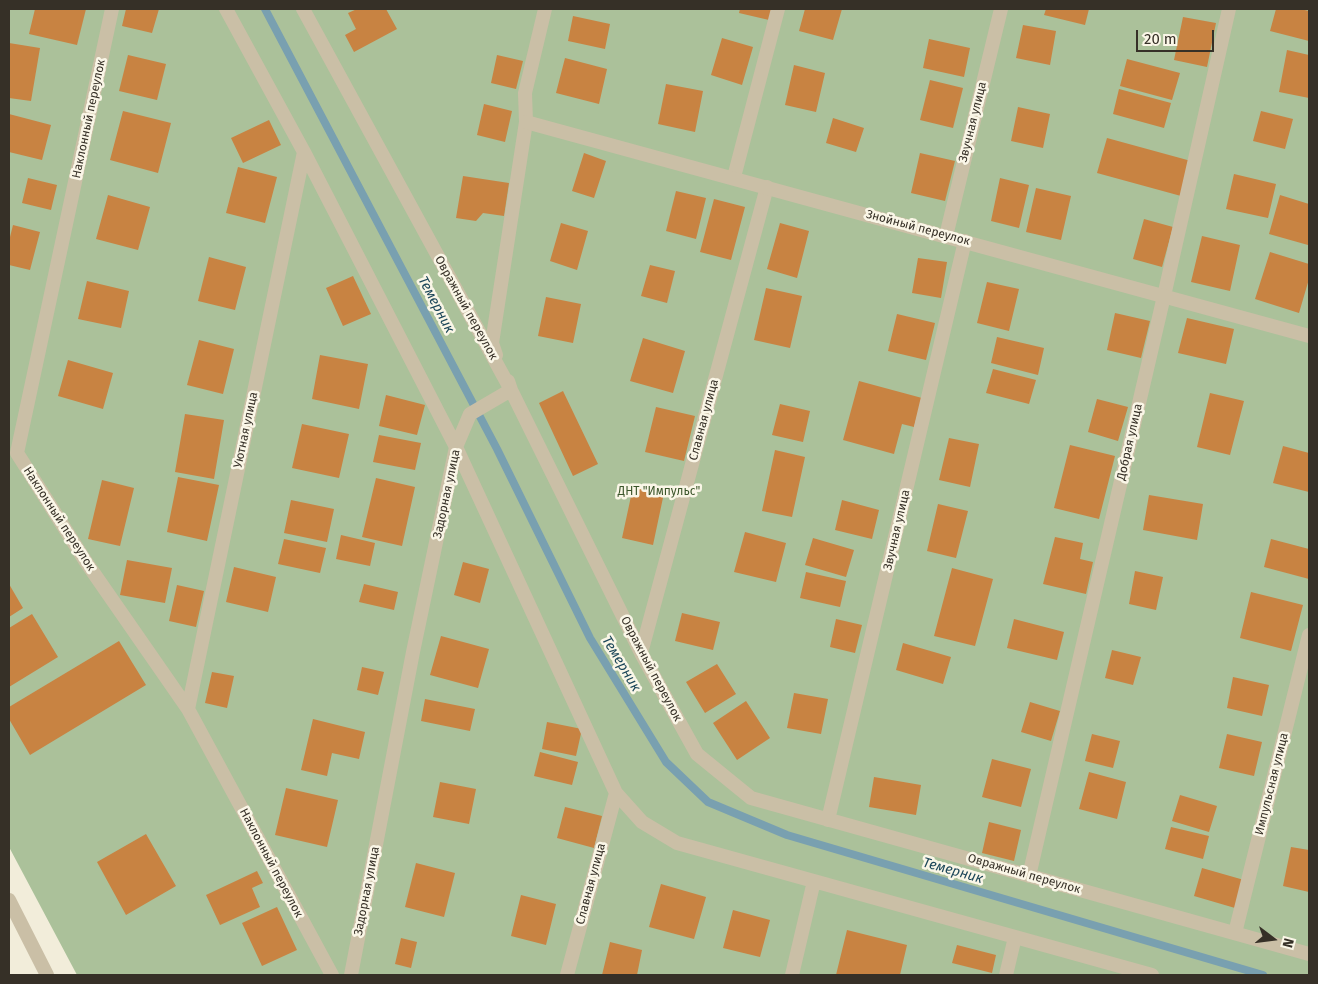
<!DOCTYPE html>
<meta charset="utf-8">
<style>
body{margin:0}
#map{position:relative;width:1318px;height:984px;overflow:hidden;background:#f2edda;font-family:"Fira Sans",sans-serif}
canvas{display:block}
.frame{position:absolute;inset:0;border:10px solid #363027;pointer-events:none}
.north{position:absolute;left:1248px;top:914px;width:50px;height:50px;-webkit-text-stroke:4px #faf6e7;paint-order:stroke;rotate:105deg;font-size:14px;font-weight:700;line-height:20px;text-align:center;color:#363027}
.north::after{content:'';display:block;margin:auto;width:18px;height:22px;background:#363027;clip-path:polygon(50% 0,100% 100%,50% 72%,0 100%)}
.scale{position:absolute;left:1136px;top:30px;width:78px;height:22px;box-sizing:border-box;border:2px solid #363027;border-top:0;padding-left:6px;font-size:15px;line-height:18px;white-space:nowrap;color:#363027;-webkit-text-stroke:4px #faf6e7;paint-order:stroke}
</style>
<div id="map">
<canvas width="1318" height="984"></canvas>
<div class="frame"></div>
<div class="north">N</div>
<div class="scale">20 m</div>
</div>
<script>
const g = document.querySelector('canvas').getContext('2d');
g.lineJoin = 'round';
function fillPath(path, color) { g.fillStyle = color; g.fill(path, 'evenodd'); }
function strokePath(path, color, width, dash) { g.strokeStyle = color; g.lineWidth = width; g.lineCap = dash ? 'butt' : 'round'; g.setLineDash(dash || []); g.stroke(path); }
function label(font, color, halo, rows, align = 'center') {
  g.font = font + ' "Fira Sans",sans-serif'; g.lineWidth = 5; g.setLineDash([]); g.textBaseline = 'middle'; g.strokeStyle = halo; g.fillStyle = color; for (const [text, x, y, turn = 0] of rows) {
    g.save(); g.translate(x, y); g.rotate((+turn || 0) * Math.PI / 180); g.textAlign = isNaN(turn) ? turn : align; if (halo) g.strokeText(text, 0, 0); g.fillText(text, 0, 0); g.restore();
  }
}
const green = new Path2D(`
 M9,9h1300v966h-1232l-68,-128z`);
const stream = new Path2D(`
 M265,9l232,440 93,189 76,124 42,40 79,33 476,140`);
const building = new Path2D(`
 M35,9h51l-9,36 -48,-11z
 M126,9h33l-7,24 -30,-7z
 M357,9h29l11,20 -43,23 -9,-17 11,-6 -8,-16z
 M740,9h32l-3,11 -30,-7z
 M805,9h37l-9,31 -34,-9z
 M1046,9h43l-4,16 -41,-10z
 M1276,9h24l9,2v30l-39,-10z
 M573,16l37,8 -5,25 -37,-8z
 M1183,17l33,6 -9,44 -33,-7z
 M1023,25l33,6 -6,34 -34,-7z
 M722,38l31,9 -11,38 -31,-10z
 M929,39l41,9 -6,29 -41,-9z
 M9,43l31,5 -9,53 -22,-3z
 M1287,50l22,5v43l-30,-6z
 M128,55l38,9 -9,36 -38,-9z
 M497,55l26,6 -7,28 -25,-6z
 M565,58l42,11 -8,35 -43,-11z
 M1127,59l53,14 -8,27 -52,-14z
 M794,65l31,8 -9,39 -31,-7z
 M930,80l33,8 -10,40 -33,-8z
 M666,84l37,7 -8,41 -37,-8z
 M1119,89l52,14 -7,25 -51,-14z
 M484,104l28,7 -7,31 -28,-7z
 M1018,107l32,7 -7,34 -32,-7z
 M123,111l48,12 -13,50 -48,-13z
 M1261,111l32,8 -8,30 -32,-8z
 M9,114l42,11 -9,35 -33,-8z
 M833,118l31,10 -8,24 -30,-9z
 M269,120l12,25 -38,18 -12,-25z
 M1107,138l84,23 -10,35 -84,-23z
 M584,153l22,8 -12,37 -22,-7z
 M920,153l35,8 -10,40 -34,-8z
 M238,167l39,10 -12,46 -39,-10z
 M1234,174l42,10 -8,34 -42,-9z
 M463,176l46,7 -5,33 -21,-3 -7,8 -20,-3z
 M28,178l29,7 -6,25 -29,-7z
 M1000,178l29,7 -10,43 -28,-7z
 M1036,188l35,8 -10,44 -35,-8z
 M676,191l30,7 -10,41 -30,-8z
 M108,195l42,12 -12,43 -42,-11z
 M1280,195l29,9v35l-1,6 -39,-11z
 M714,199l31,8 -14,53 -31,-8z
 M1144,219l29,8 -11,40 -29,-8z
 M561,223l27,8 -11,39 -27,-9z
 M780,223l29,8 -12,47 -30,-9z
 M13,225l27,7 -10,38 -21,-5v-24z
 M1202,236l38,9 -10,46 -39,-9z
 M1270,252l39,12v15l-10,34 -44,-14z
 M209,257l37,10 -11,43 -37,-9z
 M918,258l29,4 -6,36 -29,-5z
 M650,265l25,6 -8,32 -26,-7z
 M353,276l18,38 -28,12 -17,-38z
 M87,281l42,10 -8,37 -43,-9z
 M987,282l32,7 -10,42 -32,-8z
 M766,288l36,8 -12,52 -36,-8z
 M546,297l35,7 -8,39 -35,-7z
 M1115,313l35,8 -9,37 -34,-8z
 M897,314l38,9 -9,37 -38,-9z
 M1187,318l47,11 -8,35 -48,-11z
 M997,337l47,11 -6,27 -47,-12z
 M643,338l42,13 -12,42 -43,-12z
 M199,340l35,9 -11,45 -36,-9z
 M320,355l48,9 -9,45 -47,-10z
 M68,360l45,13 -10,36 -45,-13z
 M993,369l43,11 -7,24 -43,-11z
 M859,381l63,17 -8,29 -12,-3 -8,30 -51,-14z
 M563,391l35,73 -25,12 -34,-73z
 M1210,393l34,8 -14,54 -33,-8z
 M386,395l39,10 -8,30 -38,-9z
 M1097,399l31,8 -10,34 -30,-9z
 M780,404l30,7 -7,31 -31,-7z
 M656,407l39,9 -11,45 -39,-9z
 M185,414l39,6 -10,59 -39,-7z
 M302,424l47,10 -10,44 -47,-10z
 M379,435l42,8 -6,27 -42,-8z
 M949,438l30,6 -9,43 -31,-7z
 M1070,445l45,11 -16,63 -45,-11z
 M1283,446l26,7v39l-36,-9z
 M775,450l30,7 -13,60 -30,-6z
 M178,477l41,8 -12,56 -40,-9z
 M376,478l39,9 -13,59 -40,-9z
 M102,480l32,8 -14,58 -32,-7z
 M633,487l31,6 -11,52 -31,-7z
 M1149,495l54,9 -6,36 -54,-10z
 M291,500l43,9 -7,33 -43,-9z
 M842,500l37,10 -7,29 -37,-9z
 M938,504l30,7 -12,47 -29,-7z
 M745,532l41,11 -10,39 -42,-10z
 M341,535l34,8 -5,23 -34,-7z
 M1055,537l28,6 -3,16 13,3 -7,32 -43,-10z
 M813,538l41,12 -8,27 -41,-12z
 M284,539l42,9 -6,25 -42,-9z
 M1271,539l38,10v30l-45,-12z
 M127,560l45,8 -7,35 -45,-8z
 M463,562l26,7 -9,34 -26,-8z
 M234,567l42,10 -8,35 -42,-10z
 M952,568l41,11 -18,67 -41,-10z
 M1135,571l28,6 -7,33 -27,-6z
 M806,572l40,9 -6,26 -40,-9z
 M9,584l14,24 -14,9z
 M364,584l34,8 -4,18 -35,-8z
 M177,585l27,6 -8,36 -27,-6z
 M1251,592l52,13 -12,46 -51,-13z
 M682,613l38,9 -7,28 -38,-9z
 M32,614l26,43 -49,30v-59z
 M836,619l26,6 -7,28 -25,-6z
 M1014,619l50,13 -7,28 -50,-12z
 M441,636l48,13 -11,39 -48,-13z
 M119,641l27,44 -116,70 -21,-36v-12z
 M903,643l48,14 -8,27 -47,-14z
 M1112,650l29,7 -8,28 -28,-7z
 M717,664l19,30 -31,19 -19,-31z
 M362,667l22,5 -6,23 -21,-5z
 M212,672l22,4 -7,32 -22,-5z
 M1233,677l36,8 -7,31 -35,-8z
 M794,693l34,6 -7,35 -34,-6z
 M425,699l50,10 -5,22 -49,-10z
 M746,701l24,37 -33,22 -24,-37z
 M1030,702l30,9 -9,30 -30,-9z
 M313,719l52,13 -6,27 -27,-6 -5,23 -26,-6z
 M547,722l35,7 -6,27 -34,-7z
 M1092,734l28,7 -7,27 -28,-7z
 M1227,734l35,8 -8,34 -35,-8z
 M540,752l38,10 -6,23 -38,-9z
 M992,759l39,10 -10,38 -39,-10z
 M1089,772l37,10 -9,37 -38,-10z
 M874,777l47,8 -5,30 -47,-8z
 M440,782l36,7 -7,35 -36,-7z
 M286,788l52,12 -11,47 -52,-12z
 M1180,795l37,11 -8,26 -37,-11z
 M565,807l37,9 -8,32 -37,-10z
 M989,822l32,8 -7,31 -32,-8z
 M1171,827l38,9 -6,23 -38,-10z
 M146,834l30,52 -50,29 -29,-53z
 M1291,847l18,3v42l-26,-6z
 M416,863l39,10 -11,44 -39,-10z
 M1202,868l42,12 -9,28 -41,-12z
 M257,871l6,12 -11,5 8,19 -40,18 -14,-30z
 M661,884l45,13 -12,42 -45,-12z
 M521,895l35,9 -10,41 -35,-9z
 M277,907l20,43 -35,16 -20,-43z
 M733,910l37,10 -10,37 -37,-9z
 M847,930l60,15 -7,30h-64z
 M401,938l16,4 -6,26 -16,-4z
 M610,942l32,8 -5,25h-35z
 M957,945l39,10 -4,18 -40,-10z`);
const service = new Path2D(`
 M112,9l-95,444 69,109 102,147 144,266
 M226,9l78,143 152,295 160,346 26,29 35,21 475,132
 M303,9l208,381 130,263 56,101 54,44 558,156
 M734,177l44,-168
 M946,236l55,-227
 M496,355l-4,-12 34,-221 -1,-29 20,-84
 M641,653l126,-466
 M188,709l116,-557
 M828,820l137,-579
 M1029,876l135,-580 65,-287
 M1235,933l74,-298
 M351,975l62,-323 43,-205 14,-33 41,-24 -3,-9
 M567,975l49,-182
 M792,975l22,-94
 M1006,975l9,-38`);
const minor = new Path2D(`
 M526,122l783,214`);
const tertiary = new Path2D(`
 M9,900l38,75`);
const streetNames = [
 ["Наклонный переулок",89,119,-78],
 ["Звучная улица",973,122,-76],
 ["Знойный переулок",918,228,15],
 ["Овражный переулок",466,308,61],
 ["Славная улица",704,420,-75],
 ["Уютная улица",246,430,-78],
 ["Добрая улица",1130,442,-77],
 ["Задорная улица",447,494,-78],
 ["Наклонный переулок",59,519,57],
 ["Звучная улица",897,530,-77],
 ["Овражный переулок",651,669,62],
 ["Импульсная улица",1272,784,-76],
 ["Наклонный переулок",271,863,62],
 ["Овражный переулок",1024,874,16],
 ["Славная улица",591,884,-75],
 ["Задорная улица",367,891,-79]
];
const parkNames = [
 ["ДНТ \"Импульс\"",659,492]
];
const waterNames = [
 ["Темерник",436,305,62],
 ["Темерник",621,664,59],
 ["Темерник",953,871,16]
];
fillPath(green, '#abc19a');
strokePath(stream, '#79a0b0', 8);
fillPath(building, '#c88342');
strokePath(service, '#cabfa6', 14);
strokePath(minor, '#cabfa6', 14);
strokePath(tertiary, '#cabfa6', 14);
label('12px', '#363027', '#faf6e7', streetNames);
label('12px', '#3b552a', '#faf6e7', parkNames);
label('italic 14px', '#1c4659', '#faf6e7', waterNames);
</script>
